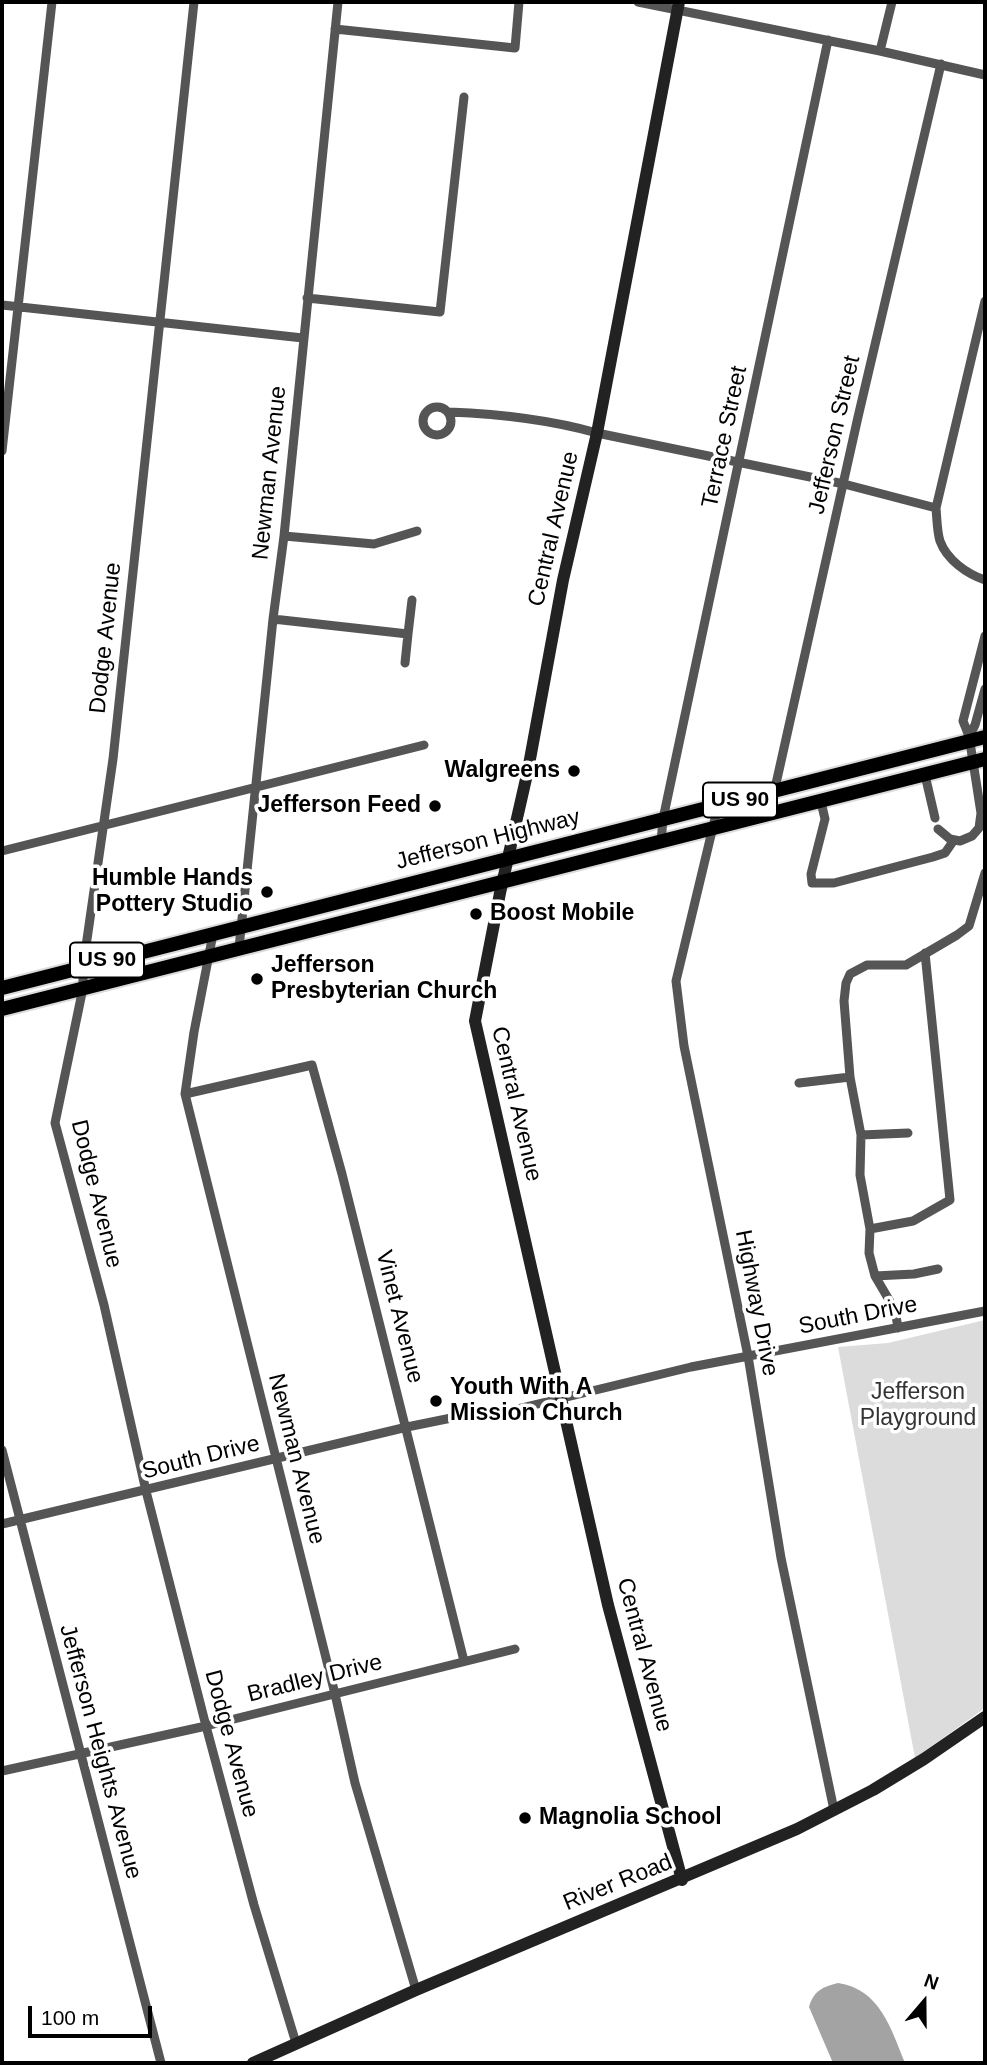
<!DOCTYPE html>
<style>
body{margin:0}
#map{position:relative;width:987px;height:2065px;overflow:hidden;background:#fff;font-family:Arial,sans-serif}
canvas{display:block}
.frame{position:absolute;inset:0;border:4px solid #000;pointer-events:none}
.north{position:absolute;left:889px;top:1967px;width:70px;height:70px;-webkit-text-stroke:5px #fff;paint-order:stroke;rotate:20deg;font-size:19px;font-weight:700;line-height:28px;text-align:center;color:#000}
.north::after{content:'';display:block;margin:auto;width:24px;height:32px;background:#000;clip-path:polygon(50% 0,100% 100%,50% 72%,0 100%)}
.scale{position:absolute;left:28px;top:2006px;width:124px;height:32px;box-sizing:border-box;border:4px solid #000;border-top:0;padding-left:9px;font-size:21px;line-height:24px;white-space:nowrap;color:#000;-webkit-text-stroke:5px #fff;paint-order:stroke}
</style>
<div id="map">
<canvas width="987" height="2065"></canvas>
<div class="frame"></div>
<div class="north">N</div>
<div class="scale">100 m</div>
</div>
<script>
const g = document.querySelector('canvas').getContext('2d');
g.lineJoin = 'round';
function fillPath(path, color) { g.fillStyle = color; g.fill(path, 'evenodd'); }
function strokePath(path, color, width, dash) { g.strokeStyle = color; g.lineWidth = width; g.lineCap = dash ? 'butt' : 'round'; g.setLineDash(dash || []); g.stroke(path); }
function label(font, color, halo, rows, align = 'center') {
  g.font = font + ' Arial,sans-serif'; g.lineWidth = 7; g.setLineDash([]); g.textBaseline = 'middle'; g.strokeStyle = halo; g.fillStyle = color; for (const [text, x, y, turn = 0] of rows) {
    g.save(); g.translate(x, y); g.rotate((+turn || 0) * Math.PI / 180); g.textAlign = isNaN(turn) ? turn : align; if (halo) g.strokeText(text, 0, 0); g.fillText(text, 0, 0); g.restore();
  }
}
const green = new Path2D(`
 M985,1320v388l-70,50 -77,-411 50,-4z`);
const water = new Path2D(`
 M838,1983c42,6 53,46 67,80h-72l-24,-56c5,-17 14,-20 29,-24z`);
const street = new Path2D(`
 M194,2l-81,757 -30,208v21l-28,135 49,182 42,186 60,235 48,179 42,138
 M638,2l242,49 105,24
 M335,29l180,19 4,-46
 M880,51l12,-49
 M307,298l133,14 24,-215
 M985,301l-49,207c1,11 1,24 4,33 7,19 27,33 45,39
 M2,305l301,33
 M423 421a14 14 0 1 1 28 0a14 14 0 1 1-28 0Z
 M449,412c51,2 99,7 148,21l247,51 92,24
 M2,451l50,-449
 M284,536l90,8 43,-13
 M273,619l135,15 4,-34
 M405,663l3,-29
 M969,736l6,-11 10,-36
 M925,775l10,43
 M821,802l4,17 -14,55 1,9h22l99,-26 12,-4 9,-13
 M718,806l-42,175 8,65 64,310 33,202 53,252
 M769,815l89,-398 83,-353
 M938,829l12,10 10,2 12,-5 7,-8 2,-15 -12,-77 -6,-15 22,-85
 M661,842l2,-23 165,-779
 M2,851l422,-106
 M213,934l-19,98 -9,62 150,600 20,89 61,207
 M239,948l34,-329 11,-83 54,-534
 M850,1077l-6,-76 2,-18 4,-9 17,-9h39l51,-30 12,-9 16,-53
 M799,1083l51,-6 11,58 -1,40 10,54 -1,24 6,23 20,34 3,18
 M185,1094l127,-29 30,109 122,487
 M861,1135l47,-2
 M870,1229l43,-8 37,-21 -25,-247
 M875,1276l39,-2 24,-5
 M2,1450l159,613
 M2,1524l405,-97 64,-13 42,-4 178,-43 294,-56
 M2,1771l204,-45 309,-77`);
const secondary = new Path2D(`
 M679,2l-82,431 -34,147 -35,190 -28,123 -25,128 133,584 74,275
 M253,2063l163,-73 381,-161 76,-39 51,-31 61,-42`);
const primary = new Path2D(`
 M2,988l983,-251
 M2,1009l983,-250`);
const markers = [
 [574,771,7,"#000"],
 [435,806,7,"#000"],
 [267,892,7,"#000"],
 [476,914,7,"#000"],
 [257,979,7,"#000"],
 [436,1401,7,"#000"],
 [525,1818,7,"#000"]
];
const shields = [
 [740,800,74],
 [107,960,74]
];
const shieldNames = [
 ["US 90",740,800],
 ["US 90",107,960]
];
const streetNames = [
 ["Jefferson Street",835,435,-77],
 ["Terrace Street",725,437,-78],
 ["Newman Avenue",270,473,-84],
 ["Central Avenue",554,529,-77],
 ["Dodge Avenue",106,638,-84],
 ["Jefferson Highway",488,840,-14],
 ["Central Avenue",516,1104,77],
 ["Dodge Avenue",96,1194,76],
 ["Highway Drive",756,1303,79],
 ["South Drive",858,1316,-11],
 ["Vinet Avenue",399,1317,76],
 ["South Drive",201,1458,-14],
 ["Newman Avenue",296,1459,76],
 ["Central Avenue",644,1655,75],
 ["Bradley Drive",315,1679,-14],
 ["Dodge Avenue",231,1744,75],
 ["Jefferson Heights Avenue",100,1752,75],
 ["River Road",618,1883,-22]
];
const poiNames = [
 ["Walgreens",560,771,"right"],
 ["Jefferson Feed",421,806,"right"],
 ["Humble Hands",253,879,"right"],
 ["Pottery Studio",253,905,"right"],
 ["Boost Mobile",490,914],
 ["Jefferson",271,966],
 ["Presbyterian Church",271,992],
 ["Youth With A",450,1388],
 ["Mission Church",450,1414],
 ["Magnolia School",539,1818]
];
const parkNames = [
 ["Jefferson",918,1393],
 ["Playground",918,1419]
];
fillPath(green, '#dcdcdc');
fillPath(water, '#a3a3a3');
strokePath(primary, '#dbdbdb', 18);
strokePath(street, '#555', 9);
strokePath(secondary, '#222', 12);
strokePath(primary, '#000', 14);
for (const [x, y, r, color] of markers) { const dot = new Path2D(); dot.arc(x, y, r, 0, 2 * Math.PI); g.fillStyle = color; g.fill(dot); strokePath(dot, '#fff', 2.5); }
for (const [x, y, w] of shields) { const box = new Path2D(); box.roundRect(x - w / 2, y - 17.5, w, 35, 5); g.fillStyle = '#fff'; g.fill(box); strokePath(box, '#000', 2); }
label('bold 21px', '#000', null, shieldNames);
label('23px', '#000', '#fff', streetNames);
label('bold 23px', '#000', '#fff', poiNames, 'left');
label('23px', '#333', '#fff', parkNames);
</script>
